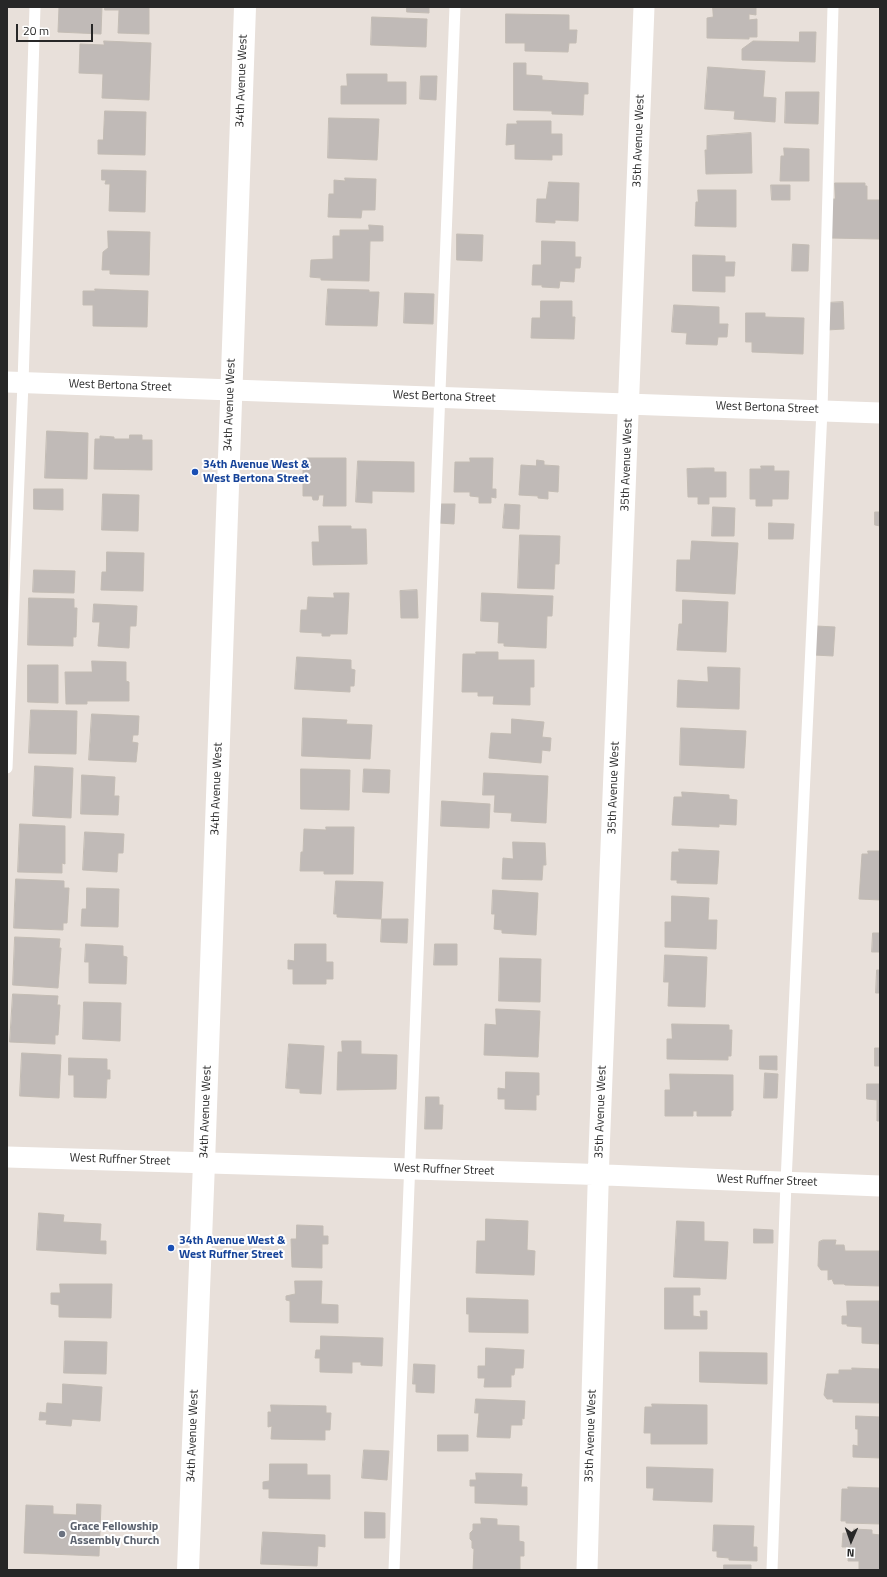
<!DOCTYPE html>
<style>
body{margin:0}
#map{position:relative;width:887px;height:1577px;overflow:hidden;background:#e8e0da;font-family:"Titillium Web",sans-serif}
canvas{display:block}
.frame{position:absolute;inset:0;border:8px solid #272727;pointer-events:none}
.north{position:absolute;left:831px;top:1521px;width:40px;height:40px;-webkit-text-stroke:3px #fff;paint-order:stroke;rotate:182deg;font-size:11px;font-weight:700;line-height:16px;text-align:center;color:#272727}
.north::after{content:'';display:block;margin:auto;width:14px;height:18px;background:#272727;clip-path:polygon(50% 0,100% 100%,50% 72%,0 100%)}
.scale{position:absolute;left:16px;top:24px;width:77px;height:18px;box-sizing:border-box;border:2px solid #272727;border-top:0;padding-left:5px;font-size:12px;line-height:14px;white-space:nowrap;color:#272727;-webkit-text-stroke:3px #fff;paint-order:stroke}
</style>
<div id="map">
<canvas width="887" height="1577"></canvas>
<div class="frame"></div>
<div class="north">N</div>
<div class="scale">20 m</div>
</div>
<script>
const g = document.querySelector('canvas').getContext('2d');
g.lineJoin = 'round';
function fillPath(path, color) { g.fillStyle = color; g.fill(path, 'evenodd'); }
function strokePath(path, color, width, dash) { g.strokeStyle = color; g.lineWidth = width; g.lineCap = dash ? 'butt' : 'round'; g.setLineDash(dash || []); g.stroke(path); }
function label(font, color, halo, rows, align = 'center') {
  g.font = font + ' "Titillium Web",sans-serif'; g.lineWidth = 4; g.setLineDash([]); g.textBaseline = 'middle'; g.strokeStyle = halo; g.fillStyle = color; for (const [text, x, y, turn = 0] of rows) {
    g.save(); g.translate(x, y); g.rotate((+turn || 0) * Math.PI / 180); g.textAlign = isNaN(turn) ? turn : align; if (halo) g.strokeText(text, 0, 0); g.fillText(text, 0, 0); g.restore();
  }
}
const building = new Path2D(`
 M55,7h47l-1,27 -43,-2 1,-25z
 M105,7h44v27l-31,-1 1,-23h-14z
 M407,7h22v6l-22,-1z
 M713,8h43v7l-7,-1v6l8,-1v18h-8v2l-42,-1v-20l6,-1z
 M506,14l63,1v15h8l-1,13h-7l-1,9 -43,-1v-8h-19z
 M372,17l55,2 -1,28 -55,-2z
 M800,32h16l-1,30 -73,-2v-11l11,-8 46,1z
 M104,41l47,2 -2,57 -47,-2 1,-24 -24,-1 1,-29 24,1z
 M514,63h12v12l16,1v4l46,3v11h-4l-1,21 -31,-1v-3l-38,-1z
 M708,67l57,4 -2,26 13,1 -1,24 -41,-3 1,-8 -30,-2z
 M347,74h40v8h19v22h-65v-18h6z
 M421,76h16l-1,24 -16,-1z
 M786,92h33l-1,32 -33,-1z
 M105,111l41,1 -1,43 -47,-1v-14h5z
 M329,118l50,1 -2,41 -49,-2z
 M517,121h34v13h11v21h-10v5l-37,-1v-15l-9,1 1,-21h10z
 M751,133l1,40 -46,1 -1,-24h2v-14z
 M784,148l25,1v32h-29l1,-25h3z
 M102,170l44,1 -1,41 -36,-1 1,-27h-5l1,-4h-4z
 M345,178l31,1 -1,31h-13l-1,8 -33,-1 1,-23h5v-14l11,1z
 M549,182l30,1 -1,38 -23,-1v3l-19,-1 1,-23h9z
 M835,183h30v3h2v14h13l-1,39 -49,-1 1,-39h4z
 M771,185h19v15h-18z
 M698,190h38v37l-41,-1 1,-24h2z
 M369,225l14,1v15h-13l-1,40 -48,-1v-2l-11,-1 1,-17 22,-1v-23h7v-6h29z
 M108,231l42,1 -1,43 -39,-1v-4h-8l1,-18 5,-4z
 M457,234l26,1 -1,26 -25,-1z
 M542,241l33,1v15h6l-1,11h-5l-1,14 -14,-1 -1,7 -17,-1v-2h-10l1,-20h8z
 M793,244l16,1 -1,26h-16z
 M693,255l32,1v6h10l-1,14h-9v16l-32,-1z
 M95,289l53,2 -1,36 -54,-1v-21h-10v-14h12z
 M328,289l41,1v2h10l-2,34 -51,-1z
 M405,293l29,1 -1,30 -29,-1z
 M541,301h31v16h3l-1,22 -43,-1 1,-20h8z
 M843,302l1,27 -17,1 -1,-27z
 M674,305l45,2v17h9l-1,13h-9l-1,8 -31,-1 1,-11 -15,-1z
 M746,313h19v4l39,1 -1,36 -51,-2v-10h-6z
 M47,431l41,2 -1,46 -42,-1z
 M130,435h12v5h10v30l-58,-1 1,-30h5v-3l14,1v2h15z
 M307,458h39v48h-23l1,-11h-5l-1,5h-5l-1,-4h-9v-34h4z
 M470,458h23l-1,31h4v9l-5,-1v6h-12v-6l-9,-1v-4h-16l1,-30h15z
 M537,460l7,1v4l15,1 -1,26 -10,-1v8l-10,-1v-2l-19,-1 2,-30 15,1z
 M358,461l56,1v30l-42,-1v12l-16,-1z
 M761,466h13v5h15l-1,28h-16v7h-16v-7h-6v-30h11z
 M704,468h10v4h12v25h-17v7h-11v-7h-10l-1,-28z
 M34,489h29v21l-29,-1z
 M103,494l36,1 -1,36 -36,-1z
 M439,504h16l-1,20 -15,-1z
 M505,504l15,1 -1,24 -16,-1z
 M713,507l22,1 -1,28h-22z
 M875,512h5v14l-5,-1z
 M769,523l25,1 -1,15h-24z
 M319,526h32v3h15l1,35 -54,1 -1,-23h7z
 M520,535l40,1 -1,28h-4l-1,25 -36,-1z
 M692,541l46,2 -3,51 -59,-3 1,-31h13z
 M107,552l37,1 -1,38 -42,-1 1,-18h4z
 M34,570l41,1 -1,22 -41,-1z
 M417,590l1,28h-17l-1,-27z
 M334,593h15l-2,41h-17v2h-8v-3l-22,-1 1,-22h6l1,-13 26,1z
 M482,593l71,3 -1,20h-5l-1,32 -42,-2v-3h-6l1,-21 -18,-1z
 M29,598l45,1v9h3l-1,29h-3v9l-45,-1z
 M683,600l45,2 -2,50 -49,-2 2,-26h3z
 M94,604l43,2 -1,20h-6l-1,22 -31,-2 2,-24h-7z
 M816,626l19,1 -2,29 -19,-1z
 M476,652h22v8h36v27h-4v18l-37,-1 1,-8h-16v-4h-16l1,-38h13z
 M297,657l54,3v9l4,1 -1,16h-4v6l-55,-3z
 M92,661l34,1v19l3,1v19h-42v3h-21l-1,-32h27z
 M28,665h30v38l-30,-1z
 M708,667l32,1 -1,41 -62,-2 1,-27 30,2z
 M31,710l46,1 -1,43 -47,-1z
 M92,714l47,2 -1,19h-5l-1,7 6,1 -2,19 -47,-2z
 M303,718l44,2 -1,4 26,1 -2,34 -68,-3z
 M512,719l32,3 -2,15 9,1 -1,13 -8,-1 -1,13 -52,-5 2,-25 20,1z
 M681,728l65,3 -2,37 -64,-3z
 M35,766l38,2 -2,50 -38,-2z
 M301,769l49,1 -1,40 -48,-1z
 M364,769l26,1 -1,23 -26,-1z
 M484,773l64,3 -2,47 -35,-2 1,-8 -18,-1 1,-17h-12z
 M82,775l33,2 -1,19h5l-1,19 -37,-1z
 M682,792l47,3v4l8,1 -1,25 -17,-1v3l-47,-2 2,-28h8z
 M442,801l48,3 -1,24 -48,-2z
 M20,824l45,2v38l-3,-1v10l-44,-1z
 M326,827h28l-1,47h-29v-3h-24l1,-19h2l1,-23 22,1z
 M85,832l39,2 -1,19h-5l-1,19 -34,-2z
 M513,842l32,1 1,22h-3l-1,15 -40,-1 1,-21 10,1z
 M679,849l40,2 -2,33 -40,-1v-3h-6l1,-28h7z
 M868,851h12v49l-21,-1 3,-45h6z
 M16,879l48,2v7h5l-2,35h-4v7l-49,-2z
 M336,881l47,1 -2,37 -44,-2v-3h-3z
 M87,888l32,1 -1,38 -37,-1 1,-17h4z
 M493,890l45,3 -2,42 -34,-2v-3l-8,-1 1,-15h-3z
 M672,896l37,2 -1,22h9l-1,29 -51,-2v-25h6z
 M382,919h26l-1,24 -26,-1z
 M873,933h7v19h-8z
 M15,937l45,2 -1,9h2l-3,40 -45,-3z
 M86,944l37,2v10l4,1 -1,27 -37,-1v-21h-4z
 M295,944h31v18h7v17h-7v5h-33v-15h-5v-9l6,1z
 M435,944h22v21h-23z
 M665,955l42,2 -2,50 -37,-1 1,-24h-5z
 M500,958l41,1 -1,43 -41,-1z
 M877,970h3v23h-4z
 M13,994l45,2 -1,9h3l-2,30h-3v9l-45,-2z
 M84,1002l37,1 -1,38 -37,-2z
 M496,1009l44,2 -2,46 -54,-2 1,-31 11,1z
 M672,1024l57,1v5h3l-1,26h-3v4l-61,-1v-20h5z
 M342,1041h19v13l36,1 -1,34 -59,1 1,-38h4z
 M289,1044l35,2 -3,48 -21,-1v-4l-14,-1z
 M875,1048h5v18h-5z
 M22,1053l39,2 -2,43 -39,-2z
 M760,1056h17v14l-17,-1z
 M69,1058l38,1v11h3v9h-3l-1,19 -32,-1v-22h-5z
 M506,1072l33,1v22h-3v15l-31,-1v-10h-7v-11l7,1z
 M765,1073l13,1 -1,24h-13z
 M670,1074l63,1v35l-2,1v5h-34v-5h-4v5h-28v-26h5z
 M867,1084h13v37h-3v-21l-10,-1z
 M426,1097h13v8h4l-1,24h-17z
 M39,1213l25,2 -1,7 38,2 -1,17h6v13l-69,-4z
 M486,1219l42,2 -1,29 8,1 -1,24 -58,-2 1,-32h8z
 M677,1221l27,1v19l24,1 -2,37 -52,-2z
 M297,1225l26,1v10h5v8h-6v24l-30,-1 -1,-28h5z
 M754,1229l19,1v13h-19z
 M823,1240h13l-1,5h9l1,6h35v35l-35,-1 -1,-1h-10l-2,-5 -4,1v-10h-7l-3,-4 1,-24z
 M295,1281h27l-1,23 17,1v18l-48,-1v-21l-4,-1v-4l9,-2z
 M60,1284h52l-1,34 -52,-1v-12l-8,-1v-11h9z
 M665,1288h35v7h-7v21l8,1 -1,-6h7v18h-42z
 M467,1298l61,2v33l-59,-1v-18h-2z
 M847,1301h33v43l-18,-1v-16l-15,-1v-2h-5v-8h5z
 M321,1336l62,2 -1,28 -21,-1v-3h-9v11l-32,-1v-14h-5l1,-8h4z
 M65,1341l42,1 -1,32 -42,-1z
 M486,1348l38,2 -1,18h-8l-1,7h-3v12h-27l1,-9h-7v-12h7z
 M700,1352l67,1v31l-67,-2z
 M414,1364l21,1 -1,28 -18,-1v-8h-3z
 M852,1368l28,1v34l-47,-1v-3h-6l-3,-4 3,-21h12v-4h13z
 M63,1384l39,3 -2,34 -28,-2 -1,7 -25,-2 1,-4h-8l1,-8 6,1 1,-10 15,1z
 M476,1399l49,2 -1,18 -2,-1v7h-11l-1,13 -33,-1 2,-24h-4z
 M652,1404l55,1v39h-56v-11h-7l1,-26h7z
 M271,1405l55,1v7h5l-1,17h-5v10l-54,-1 1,-13 -4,1v-15h3z
 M856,1416l24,1v41l-27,-1v-12l5,1v-17h-2z
 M438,1435h30v16h-30z
 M364,1450l25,1 -2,29 -25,-2z
 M270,1464h37v11h23v24l-61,-1v-9h-6v-7l6,-1z
 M647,1467l66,2 -1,33 -59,-2 1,-12h-7z
 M476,1473l46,1 -1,13h6v18l-52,-2v-17h-5v-6h6z
 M848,1487l32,1v36l-34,-1v-2h-5l1,-32h6z
 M77,1504l24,1 -2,51 -75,-3 2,-48 27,1v8l23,1z
 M365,1512l20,1v25h-20z
 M481,1518l16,1v6l22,1v15l5,1v14h-4v14h-47l1,-21 -2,-1v-7l-2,-2v-6l3,-3v-6h8z
 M714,1525l40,1 -1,21h4v14l-28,-1v-2l-12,-1v-6h-4z
 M854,1529l18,1v4l8,1v35h-21v-9h-11l1,-14h-7l1,-14 11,1z
 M263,1532l62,3v12l-7,-1 -1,20 -56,-2z
 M724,1565h27v5h-27z`);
const service = new Path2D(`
 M7,768l16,-385 12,-376
 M394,1570l61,-1563
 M772,1570l14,-388 36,-772 11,-403`);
const minor = new Path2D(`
 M7,382l873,31
 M7,1157l574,17 299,12
 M587,1570l12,-417 45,-1146`);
const tertiary = new Path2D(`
 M188,1570l16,-407 41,-1156`);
const markers = [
 [195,472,4,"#1a4fb4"],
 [171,1248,4,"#1a4fb4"],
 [62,1534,4,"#6b7280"]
];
const streetNames = [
 ["34th Avenue West",242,81,-88],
 ["35th Avenue West",639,141,-88],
 ["West Bertona Street",120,386,2],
 ["West Bertona Street",444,397,2],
 ["34th Avenue West",230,405,-88],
 ["West Bertona Street",767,408,2],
 ["35th Avenue West",627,465,-88],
 ["35th Avenue West",614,788,-88],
 ["34th Avenue West",217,789,-88],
 ["34th Avenue West",206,1112,-88],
 ["35th Avenue West",601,1112,-88],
 ["West Ruffner Street",120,1160,2],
 ["West Ruffner Street",444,1170,2],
 ["West Ruffner Street",767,1181,2],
 ["34th Avenue West",193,1436,-88],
 ["35th Avenue West",591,1436,-88]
];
const transitNames = [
 ["34th Avenue West &",203,465],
 ["West Bertona Street",203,479],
 ["34th Avenue West &",179,1241],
 ["West Ruffner Street",179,1255]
];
const worshipNames = [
 ["Grace Fellowship",70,1527],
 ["Assembly Church",70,1541]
];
fillPath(building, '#c0bab7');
strokePath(building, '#c3bcb4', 1);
strokePath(service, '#fff', 11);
strokePath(minor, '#fff', 21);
strokePath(tertiary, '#fff', 22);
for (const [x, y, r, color] of markers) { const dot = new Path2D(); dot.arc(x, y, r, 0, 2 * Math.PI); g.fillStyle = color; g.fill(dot); strokePath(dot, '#fff', 1.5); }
label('12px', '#272727', '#fff', streetNames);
label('bold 12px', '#164399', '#fff', transitNames, 'left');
label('bold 12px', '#5b616d', '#fff', worshipNames, 'left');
</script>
